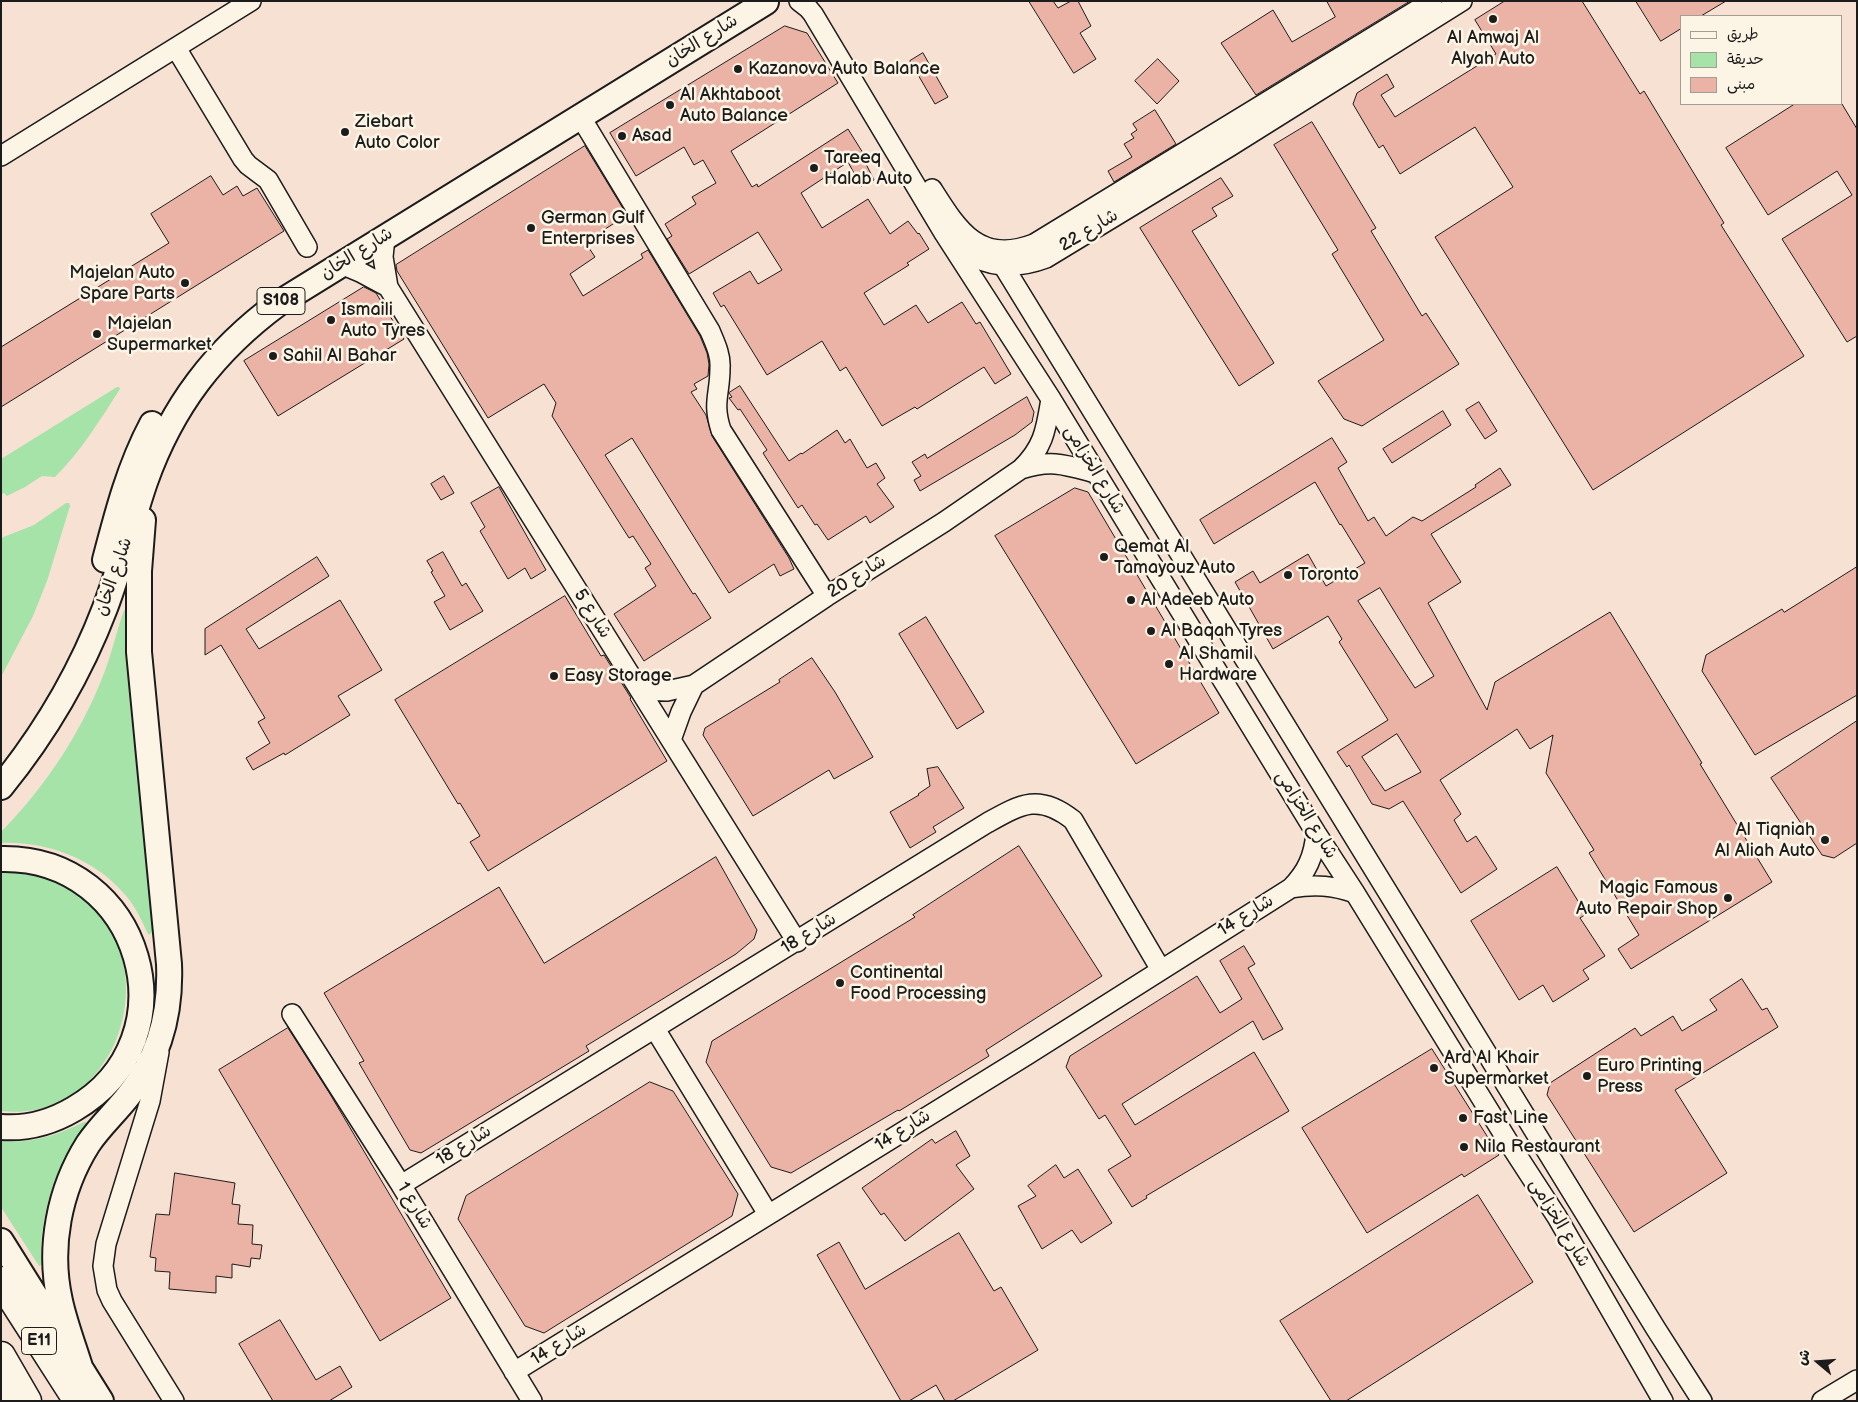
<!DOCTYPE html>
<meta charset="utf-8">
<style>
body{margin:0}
#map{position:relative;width:1858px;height:1402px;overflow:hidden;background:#f7e1d2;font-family:"Balsamiq Sans","Playpen Sans Arabic",sans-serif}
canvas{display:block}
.frame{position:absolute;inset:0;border:2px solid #1c1c1c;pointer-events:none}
.legend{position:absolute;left:1680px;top:15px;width:162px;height:90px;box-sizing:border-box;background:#fcf5e5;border:1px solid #a29e95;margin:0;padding:6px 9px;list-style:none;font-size:15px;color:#1c1c1c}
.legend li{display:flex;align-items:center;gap:10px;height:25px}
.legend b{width:25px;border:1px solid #a29e95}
.north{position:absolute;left:1793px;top:1337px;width:50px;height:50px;-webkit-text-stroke:4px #fcf5e5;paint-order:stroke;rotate:288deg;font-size:14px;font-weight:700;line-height:20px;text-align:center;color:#1c1c1c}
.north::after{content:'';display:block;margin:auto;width:18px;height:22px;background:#1c1c1c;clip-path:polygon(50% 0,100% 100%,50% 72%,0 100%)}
</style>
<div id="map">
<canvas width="1858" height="1402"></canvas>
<div class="frame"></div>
<ul class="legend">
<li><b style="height:6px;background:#fcf5e5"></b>طريق</li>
<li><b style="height:14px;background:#a6e3a9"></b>حديقة</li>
<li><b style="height:14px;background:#ebb2a6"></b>مبنى</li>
</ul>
<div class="north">ش</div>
</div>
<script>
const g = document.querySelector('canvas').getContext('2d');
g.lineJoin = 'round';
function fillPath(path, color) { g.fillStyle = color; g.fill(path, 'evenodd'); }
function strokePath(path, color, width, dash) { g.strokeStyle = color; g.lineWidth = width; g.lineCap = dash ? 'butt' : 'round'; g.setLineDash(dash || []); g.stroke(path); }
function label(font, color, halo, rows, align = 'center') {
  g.font = font + ' "Balsamiq Sans","Playpen Sans Arabic",sans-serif'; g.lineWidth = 5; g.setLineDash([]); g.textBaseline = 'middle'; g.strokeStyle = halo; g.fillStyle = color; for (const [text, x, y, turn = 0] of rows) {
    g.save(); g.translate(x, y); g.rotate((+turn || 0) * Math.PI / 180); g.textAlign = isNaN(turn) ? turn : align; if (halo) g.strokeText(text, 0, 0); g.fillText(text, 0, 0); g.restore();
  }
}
const green = new Path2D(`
 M117,387h2l1,2c-20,31 -39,62 -65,88l-13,-1 -17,11 -18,9 -3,-3 -3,1v-35z
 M66,503h3l1,3 -23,75 -14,35 -32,61v-139l33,-13z
 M124,610l4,2 1,80 24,239 -4,4 -1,-1c-6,-13 -12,-26 -21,-37 -30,-37 -79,-56 -126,-54v-11c46,-47 82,-102 105,-164 7,-19 11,-39 18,-58z
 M1,873c26,-2 51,6 73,19 99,63 47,233 -73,219z
 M84,1122h2v4c-32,44 -46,84 -45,139l-2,1 -38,-59v-66c30,3 57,-6 83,-19z`);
const building = new Path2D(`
 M1029,1h24l5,7 13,-7h7l13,25 -11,7 16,26 -22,14z
 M1327,1h83l-154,94 -35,-52 52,-33 19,32 43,-25z
 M1505,1h77l58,93 4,-3 80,132 -3,2 83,131 -211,134 -158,-253 78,-50 -38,-60 -75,47 -17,-29 -4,3 -26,-44 4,-11 30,-19 7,13 -13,8 14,22 101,-63 -21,-34z
 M1636,1h90l-25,15h-19v12l-21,13z
 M785,26l22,7 31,50 -107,68 21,36 5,-3 1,3 90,-58 15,24 -2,1 13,26 -13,6 -13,-24 -47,31 21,35 46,-29 22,35 18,-13 10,13 1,-1 10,16 -22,14 2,2 -45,28 20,32 32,-20 12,18 34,-21 14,22 4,-2 31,52 -16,10 -11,-17 -67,42 -2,-2 -33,19 -36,-59 -6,4 -18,-30 -55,34 -43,-70 -3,2 -8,-14 37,-22 8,13 24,-14 -24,-38 -69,42 -22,-35 5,-3 -7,-12 31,-20 -4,-7 24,-14 -13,-23 -9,5 -10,-18 -48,29 -26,-43z
 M923,53l25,44 -13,7 -25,-43z
 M1158,59l21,22 -22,23 -22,-23z
 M1795,104h47l15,25v207l-10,6 -65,-103 70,-44 -15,-24 -69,44 -42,-67z
 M1155,110l21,34 -62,38 -6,-11 24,-14 -8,-13 10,-6 -3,-4 6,-4 -4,-6z
 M1312,122l64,106 -5,3 51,85 4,-3 33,51 -97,62 -18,-7 -26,-38 66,-41 -52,-86 6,-4 -64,-105z
 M585,146l42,69 -42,27 10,15 -25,17 13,22 60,-38 -2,-4 7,-4 52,86 7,17 2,11 -1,12 -14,8 3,5 -6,3 15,23 6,21 77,122 5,11 -14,7 -6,-12 -45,29 -97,-155 -27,17 88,139 2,-1 16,25 -67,43 -30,-47 42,-28 -11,-18 6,-4 -18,-28 -4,2 -77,-122 4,-13 -12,-19 -56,34 -91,-147 -1,-6z
 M211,176l12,19 14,-9 6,10 14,-8 27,43 -283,176v-60l168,-104 -18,-29z
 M1221,178l12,18 -21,12 5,8 -25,15 82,132 -35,23 -99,-158z
 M364,287l12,6 28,46 -126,77 -34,-55z
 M740,386l49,75 12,-8 1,1 35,-24 8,13 5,-4 17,29 9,-5 9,15 -8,6 17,23 -24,16 -4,-7 -38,24 -11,-16 -2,1 -13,-20 -4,3 -35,-55 4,-3 -27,-41 -2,1 -9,-12 3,-1 -3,-4z
 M1027,397l7,15 -2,10 -17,13 -95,56 -6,-11 7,-4 -9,-14 13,-8 2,4z
 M1479,402l18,29 -12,8 -19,-29z
 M1443,411l8,14 -59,38 -9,-14z
 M1332,438l15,24 -9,6 30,53 6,-4 12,19 27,-19 9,4 54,-34 -1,-2 25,-17 11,17 -80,49 30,48 -33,21 59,107 8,-28 115,-70 92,151 -2,1 72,118 -141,87 -13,-20 21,-14 -50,-82 5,-3 -48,-77 7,-38 -23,14 -13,-20 -77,51 21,34 -7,6 13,22 9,-6 21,33 -36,24 -58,-92 -14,8 -17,-5 -23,-39 -2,2 -10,-15 51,-32 -49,-78 3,-3 -14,-23 -55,33 -38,-67 18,-11 7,12 48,-29 18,32 39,-23 -24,-39 -1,1 -25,-43 -101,62 -14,-24zM1380,588l54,88 -19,12 -57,-87zM1397,734l24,38 -36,19 -23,-34z
 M444,476l10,17 -13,7 -10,-16z
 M499,487l47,83 -15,9 -6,-11 -17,11 -28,-48 5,-4 -14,-24z
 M1075,488l13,4 131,221 -83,51 -141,-228z
 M443,552l19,34 4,-3 17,28 -33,19 -16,-28 11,-6 -14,-24 2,-1 -6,-10z
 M317,557l12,19 -83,53 13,20 81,-49 42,70 -44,26 12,19 -65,40 -1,-2 -31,17 -7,-12 24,-15 -12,-21 7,-4 -44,-73 -16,10v-26z
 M1857,567v128l-102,60 -53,-84 4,-16 76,-46 2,3z
 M565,596l36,60 3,-1 27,43 -1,1 37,62 -179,110 -18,-29 10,-6 -20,-33 -2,1 -63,-104z
 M926,617l58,95 -27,17 -58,-95z
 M812,658l23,34 38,65 -39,22 -5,-9 -76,46 -50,-81 2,-7 75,-46 -1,-2z
 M1857,721v122l-23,15 -12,-3 -51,-77z
 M938,767l26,41 -31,19 3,5 -26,16 -20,-36 29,-17 -1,-1 12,-8 -3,-17z
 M1019,846l83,130 -116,74 3,6 -90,55 -1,-1 -107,63 -20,-6 -65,-105 6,-21 203,-124 -2,-2z
 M716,857l41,73 -3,9 -18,15 -150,92 3,5 -168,102 -11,-3 -51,-87 5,-2 -40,-68 175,-106 45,76z
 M1557,867l29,47 -6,4 25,38 -22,14 6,9 -36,23 -10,-17 -24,15 -48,-79z
 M1244,946l11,18 -7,4 35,61 -20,11 -10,-19 -131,83 13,21 119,-73 35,59 -143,85 1,2 -15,9 -24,-37 23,-14 -26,-41 -6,4 -33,-52 4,-11 127,-80 23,37 22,-14 -22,-38z
 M1742,979l20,31 5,-2 11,19 -103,63 52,83 -93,59 -87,-137 3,-12 85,-55 6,8 32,-20 9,15 35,-21 -7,-10z
 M288,1028l42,66 121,204 -71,43 -161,-271z
 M1432,1049l67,106 -35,22 -2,-3 -95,59 -65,-105z
 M650,1082l23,9 65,103 -6,22 -188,117 -19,-7 -67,-107 8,-23z
 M956,1131l14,25 -14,9 18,24 -69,52 -21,-28 -3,2 -19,-27 70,-49 3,4z
 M1056,1165l8,13 14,-9 34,54 -31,20 -9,-13 -30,19 -24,-43 18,-10 -8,-10z
 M175,1173l60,10 -3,21 8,1 -2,19 15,1 -1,19 10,1 -2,14 -9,-1 -1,9 -18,-3v14l-16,-2v17l-47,-4 1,-17 -15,-1 1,-13 -6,-1 6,-43 13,1z
 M1478,1195l55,87 -187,119h-15l-51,-80z
 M959,1233l35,58 7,-4 37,63 -85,51h-8l-9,-16 -27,16h-8l-84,-146 22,-13 26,47z
 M280,1320l36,60 24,-14 12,21 -23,14h-56l-34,-57z`);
const minor = new Path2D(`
 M799,1l9,7 5,6 131,219c29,32 62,40 102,25l183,-111 233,-146
 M176,48l67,111 5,6 20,15 39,67
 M580,116l130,215c5,12 11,24 10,37 0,27 -8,34 1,62l106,166
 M1,156l250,-155
 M932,189c26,41 47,76 102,55l398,-243
 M944,233l107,166 265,434 39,60 154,250 48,74 106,184
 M385,237l-2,20 5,30 409,655
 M993,249l663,1080 46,72
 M341,264l19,8 28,15
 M1021,469c31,-10 45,-4 75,4
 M640,690l27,1 27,-6 133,-89 117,-74 77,-53c23,-22 25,-40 30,-70
 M671,740l10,-28 13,-27
 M1291,888c23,-4 42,-3 64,5
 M292,1014l109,171 131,216
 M655,1029l113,185
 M159,1052l-9,49 -44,143 -3,22 4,24 5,11 62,100
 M401,1185l586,-362c34,-19 52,-30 86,-3l88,150
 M514,1372l513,-317 264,-167c16,-16 23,-32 25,-55
 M1822,1401l35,-21`);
const major = new Path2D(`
 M105,560c12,-46 24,-93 47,-136
 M1,787c43,-53 80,-116 104,-179 16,-42 26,-85 40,-126 27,-76 70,-132 134,-179l487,-301
 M1,859c141,-3 194,180 73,250 -22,13 -47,20 -73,18
 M1,1241l100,160
 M81,1370c-7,-23 -16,-46 -21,-69 -12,-53 -1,-111 28,-157 12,-18 28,-32 41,-49 31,-38 42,-83 40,-131l-30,-312v-81l4,-51`);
const highway = new Path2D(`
 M1,1281l77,120
 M1,1356l26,45
 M1,1399l2,2`);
const markers = [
 [1493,19,5,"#1c1c1c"],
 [738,69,5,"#1c1c1c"],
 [670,105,5,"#1c1c1c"],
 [345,132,5,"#1c1c1c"],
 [622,136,5,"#1c1c1c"],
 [814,168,5,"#1c1c1c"],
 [531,228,5,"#1c1c1c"],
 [185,283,5,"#1c1c1c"],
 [331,320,5,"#1c1c1c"],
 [97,334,5,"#1c1c1c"],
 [273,356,5,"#1c1c1c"],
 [1104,557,5,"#1c1c1c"],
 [1288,575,5,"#1c1c1c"],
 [1131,600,5,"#1c1c1c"],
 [1151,631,5,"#1c1c1c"],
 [1169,664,5,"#1c1c1c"],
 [554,676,5,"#1c1c1c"],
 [1825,840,5,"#1c1c1c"],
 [1728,898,5,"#1c1c1c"],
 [840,983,5,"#1c1c1c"],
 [1434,1068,5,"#1c1c1c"],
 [1587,1076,5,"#1c1c1c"],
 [1463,1118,5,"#1c1c1c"],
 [1464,1147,5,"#1c1c1c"]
];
const shields = [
 [281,301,48],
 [39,1341,35]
];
const shieldNames = [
 ["S108",281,301],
 ["E11",39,1341]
];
const poiNames = [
 ["Al Amwaj Al",1493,38,"center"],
 ["Alyah Auto",1493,59,"center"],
 ["Kazanova Auto Balance",748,69],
 ["Al Akhtaboot",680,95],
 ["Auto Balance",680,116],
 ["Ziebart",355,122],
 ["Auto Color",355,143],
 ["Asad",632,136],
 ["Tareeq",824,158],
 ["Halab Auto",824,179],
 ["German Gulf",541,218],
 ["Enterprises",541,239],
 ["Majelan Auto",175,273,"right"],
 ["Spare Parts",175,294,"right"],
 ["Ismaili",341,310],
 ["Auto Tyres",341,331],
 ["Majelan",107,324],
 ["Supermarket",107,345],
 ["Sahil Al Bahar",283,356],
 ["Qemat Al",1114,547],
 ["Tamayouz Auto",1114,568],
 ["Toronto",1298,575],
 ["Al Adeeb Auto",1141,600],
 ["Al Baqah Tyres",1161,631],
 ["Al Shamil",1179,654],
 ["Hardware",1179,675],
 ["Easy Storage",564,676],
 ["Al Tiqniah",1815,830,"right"],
 ["Al Aliah Auto",1815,851,"right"],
 ["Magic Famous",1718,888,"right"],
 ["Auto Repair Shop",1718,909,"right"],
 ["Continental",850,973],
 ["Food Processing",850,994],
 ["Ard Al Khair",1444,1058],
 ["Supermarket",1444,1079],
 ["Euro Printing",1597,1066],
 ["Press",1597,1087],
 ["Fast Line",1473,1118],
 ["Nila Restaurant",1474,1147]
];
const streetNames = [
 ["شارع الخان",702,41,-32],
 ["شارع 22",1089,231,-31],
 ["شارع الخان",357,254,-32],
 ["شارع الخزامى",1094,470,59],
 ["شارع الخان",114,577,-71],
 ["شارع 20",857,577,-32],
 ["شارع 5",592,614,58],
 ["شارع الخزامى",1306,815,58],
 ["شارع 14",1246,916,-32],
 ["شارع 18",809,934,-32],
 ["شارع 14",903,1131,-32],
 ["شارع 18",464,1146,-32],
 ["شارع 1",414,1206,59],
 ["شارع الخزامى",1559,1223,59],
 ["شارع 14",559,1345,-32]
];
fillPath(green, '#a6e3a9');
fillPath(building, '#ebb2a6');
strokePath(building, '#1c1c1c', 1);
strokePath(minor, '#1c1c1c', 22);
strokePath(major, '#1c1c1c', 28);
strokePath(highway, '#1c1c1c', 31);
strokePath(minor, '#fcf5e5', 19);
strokePath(major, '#fcf5e5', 24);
strokePath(highway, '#fcf5e5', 28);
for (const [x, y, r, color] of markers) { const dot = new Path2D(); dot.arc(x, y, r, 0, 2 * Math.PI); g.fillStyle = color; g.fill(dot); strokePath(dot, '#fcf5e5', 2); }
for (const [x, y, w] of shields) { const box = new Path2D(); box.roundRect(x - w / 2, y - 13.5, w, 27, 4); g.fillStyle = '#fcf5e5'; g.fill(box); strokePath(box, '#1c1c1c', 1); }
label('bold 16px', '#1c1c1c', null, shieldNames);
label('18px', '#1c1c1c', '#fcf5e5', poiNames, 'left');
label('18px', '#1c1c1c', '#fcf5e5', streetNames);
</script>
